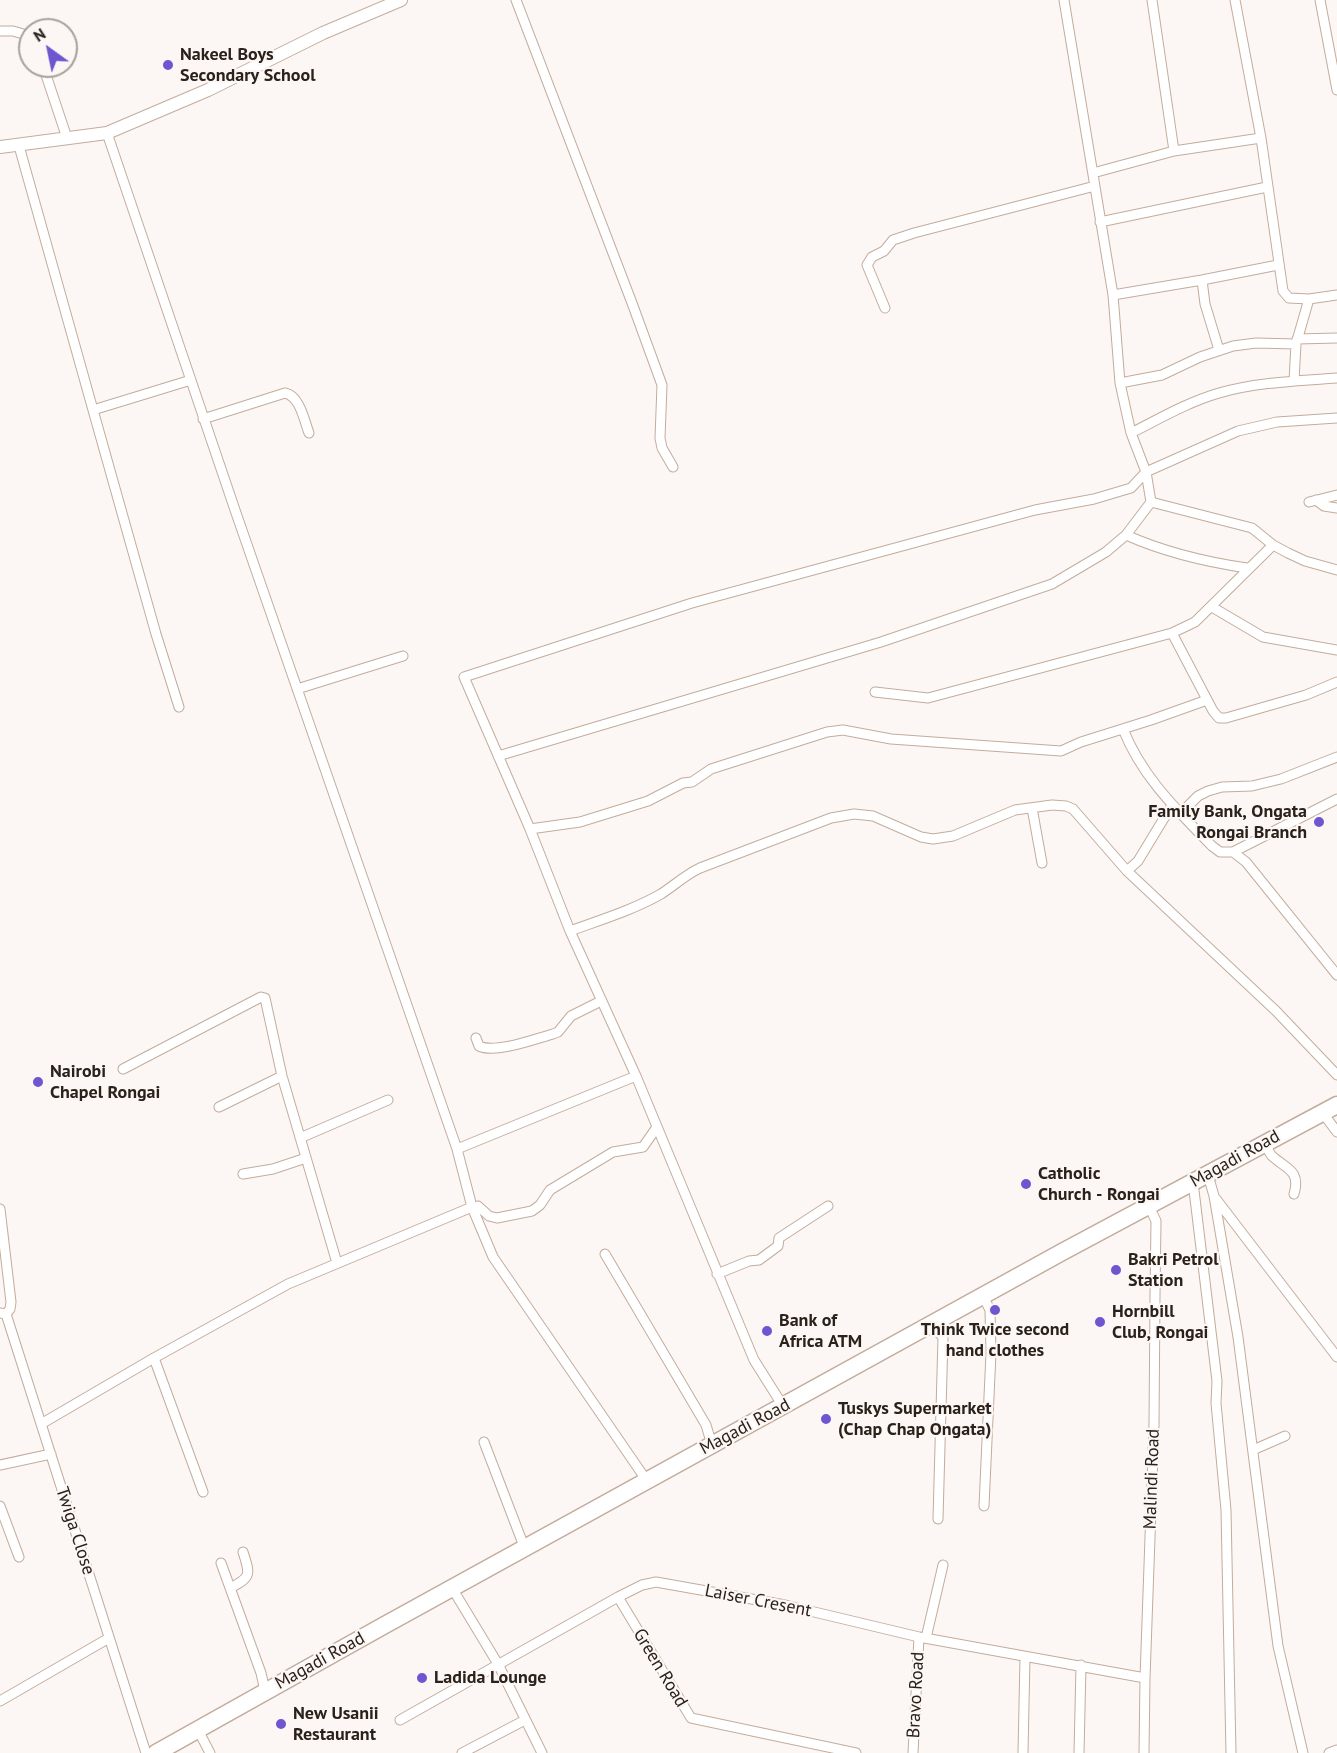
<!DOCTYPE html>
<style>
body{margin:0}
#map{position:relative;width:1337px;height:1753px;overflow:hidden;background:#fcf7f4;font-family:"PT Sans",sans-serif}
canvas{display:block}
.north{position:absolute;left:18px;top:18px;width:60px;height:60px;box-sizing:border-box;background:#fcf7f4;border:2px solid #a8a19d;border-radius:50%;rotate:327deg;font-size:16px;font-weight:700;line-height:24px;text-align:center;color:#2a211b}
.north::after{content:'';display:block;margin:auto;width:21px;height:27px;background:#6d56cf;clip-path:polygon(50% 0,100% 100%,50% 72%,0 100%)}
</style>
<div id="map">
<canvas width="1337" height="1753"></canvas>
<div class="north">N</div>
</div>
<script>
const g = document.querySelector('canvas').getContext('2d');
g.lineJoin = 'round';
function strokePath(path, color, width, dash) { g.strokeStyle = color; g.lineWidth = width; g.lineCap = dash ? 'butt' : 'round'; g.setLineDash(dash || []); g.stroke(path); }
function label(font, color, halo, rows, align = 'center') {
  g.font = font + ' "PT Sans",sans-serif'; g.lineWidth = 4.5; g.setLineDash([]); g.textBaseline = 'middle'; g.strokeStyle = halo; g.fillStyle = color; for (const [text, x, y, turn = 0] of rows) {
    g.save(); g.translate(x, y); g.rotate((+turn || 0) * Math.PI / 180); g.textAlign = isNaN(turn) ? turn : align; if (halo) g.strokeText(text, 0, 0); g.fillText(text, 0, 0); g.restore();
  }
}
const street = new Path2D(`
 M516,0l116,303 30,82 -2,53 2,10 11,19
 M1152,0l22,151
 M1235,0l26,138 22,153 6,7 20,1 28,-4
 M1320,0l17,90
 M1,31h12l17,5
 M43,66l24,72
 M107,133l128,377 222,639 15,58 21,50 154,224
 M19,146l74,264 98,-30
 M1093,173l81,-22 87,-13
 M1100,222l167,-35
 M1202,280l3,24 14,46
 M1113,295l89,-15 76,-15
 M885,308l-18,-43 5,-8 12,-6 9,-11 21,-7 181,-47
 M1297,339l40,-1
 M1294,381l2,-37 13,-45
 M1120,383l42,-8 38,-18 33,-11 23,-3 40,1
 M93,410l63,224 23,73
 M203,419l82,-26c15,3 19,27 24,40
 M1131,433c28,-14 57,-31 88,-40 38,-11 79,-12 118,-15
 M1316,500l8,6 13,2
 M1151,502l101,26 21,17 15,8 17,8 32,9
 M1309,502l28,-7
 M1126,535c38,17 80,27 121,33
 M1212,607l51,30 74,13
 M1172,633l41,78 6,7h7l80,-23 31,-13
 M297,689l106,-33
 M875,692l53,6 244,-65 23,-11 78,-77
 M1123,729c19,48 54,81 89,117l8,6h13l104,-53
 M498,756l383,-114 171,-58 54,-32 20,-17 25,-33 -5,-30 -15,-39 -11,-50 -7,-88 -49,-295
 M1032,808l10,55
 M1180,814l18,-18 10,-5 14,-4 30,-1 29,-7 56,-22
 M530,829l50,-7 68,-21 35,-18 9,-1 19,-13 116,-37 16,-2 48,9 170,12 20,-9 70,-22 56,-20
 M1233,852l13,10 91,113
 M1127,871l11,-10 34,-56
 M570,931c30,-11 63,-21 91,-37 14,-9 24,-19 39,-26l131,-50 23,-4 19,2 48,21 12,2 20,-3 62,-26 37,-5 14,1 7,3 54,62 149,140 61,64
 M476,1038l3,8c16,8 56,-7 74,-12l5,-2 13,-16 30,-15
 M123,1069l138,-72 4,1 17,78 55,187
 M219,1107l63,-31
 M1322,1112l15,20
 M300,1138l88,-38
 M1265,1143c2,4 4,10 7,13 14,13 29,14 22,38
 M457,1149l179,-73
 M243,1174l30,-5 33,-11
 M1208,1175l6,21 24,141 40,309 25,107
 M1193,1182l24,199 -1,22 10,107 5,243
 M1216,1199l121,158
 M478,1206l11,10 8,2 35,-7 8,-6 10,-15 63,-38 30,-5 14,-20
 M0,1209l11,93 -1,7 -4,5
 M605,1254l101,171 6,20
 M717,1274l32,-13 10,-1 19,-14 1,-8 49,-32
 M983,1296l7,14 1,43 -7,153
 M0,1313l6,1 140,439
 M931,1325l12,12 -5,182
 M154,1358l49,134
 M783,1406l-29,-46 -118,-284 -66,-145 -40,-102 -66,-152 228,-74 343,-93 59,-11 37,-11 15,-16 92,-41 39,-9 60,-4
 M41,1424l113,-66 134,-74 184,-77
 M484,1442l41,107
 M1253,1450l32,-14
 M0,1465l51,-11
 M0,1506l19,51
 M221,1563l40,110 4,18
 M230,1588c22,-11 20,-14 13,-36
 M452,1588l46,76 44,89
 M618,1597l73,121 165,35
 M926,1638l17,-73
 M0,1701l109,-63
 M400,1720l218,-123 24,-12 14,-3 129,23 134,32 226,41
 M198,1730l12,23
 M462,1753l63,-33
 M913,1753l6,-116
 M1023,1753l2,-96
 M1079,1753l2,-88
 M1144,1753l1,-75 9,-253 1,-129 1,-75 -7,-15
 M1329,1753l8,-3`);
const secondary = new Path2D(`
 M0,147l107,-14 101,-43 115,-57 78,-33`);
const highway = new Path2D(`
 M156,1753l227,-127 681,-375 273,-146`);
const markers = [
 [168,65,6,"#6d56cf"],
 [1319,822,6,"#6d56cf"],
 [38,1082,6,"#6d56cf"],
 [1026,1184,6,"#6d56cf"],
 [1116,1270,6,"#6d56cf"],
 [995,1310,6,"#6d56cf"],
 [1100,1322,6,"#6d56cf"],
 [767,1331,6,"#6d56cf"],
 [826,1419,6,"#6d56cf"],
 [422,1678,6,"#6d56cf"],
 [281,1724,6,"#6d56cf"]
];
const poiNames = [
 ["Nakeel Boys",180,55],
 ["Secondary School",180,76],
 ["Family Bank, Ongata",1307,812,"right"],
 ["Rongai Branch",1307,833,"right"],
 ["Nairobi",50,1072],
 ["Chapel Rongai",50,1093],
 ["Catholic",1038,1174],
 ["Church - Rongai",1038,1195],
 ["Bakri Petrol",1128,1260],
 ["Station",1128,1281],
 ["Hornbill",1112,1312],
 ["Club, Rongai",1112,1333],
 ["Bank of",779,1321],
 ["Africa ATM",779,1342],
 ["Think Twice second",995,1330,"center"],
 ["hand clothes",995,1351,"center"],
 ["Tuskys Supermarket",838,1409],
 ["(Chap Chap Ongata)",838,1430],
 ["Ladida Lounge",434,1678],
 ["New Usanii",293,1714],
 ["Restaurant",293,1735]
];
const streetNames = [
 ["Magadi Road",1235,1159,-29],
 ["Magadi Road",745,1427,-28],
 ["Malindi Road",1152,1479,-88],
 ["Twiga Close",75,1531,72],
 ["Laiser Cresent",758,1601,11],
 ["Magadi Road",320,1661,-29],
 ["Green Road",660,1668,59],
 ["Bravo Road",916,1695,-87]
];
strokePath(street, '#c3ac9c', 11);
strokePath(secondary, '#c3ac9c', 14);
strokePath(highway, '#c3ac9c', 19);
strokePath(street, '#fff', 9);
strokePath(secondary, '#fff', 12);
strokePath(highway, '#fff', 16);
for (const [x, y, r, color] of markers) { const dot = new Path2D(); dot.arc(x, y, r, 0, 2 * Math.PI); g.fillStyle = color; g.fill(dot); strokePath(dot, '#fcf7f4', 2); }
label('bold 18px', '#2a211b', '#fcf7f4', poiNames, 'left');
label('18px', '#2a211b', '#fcf7f4', streetNames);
</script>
